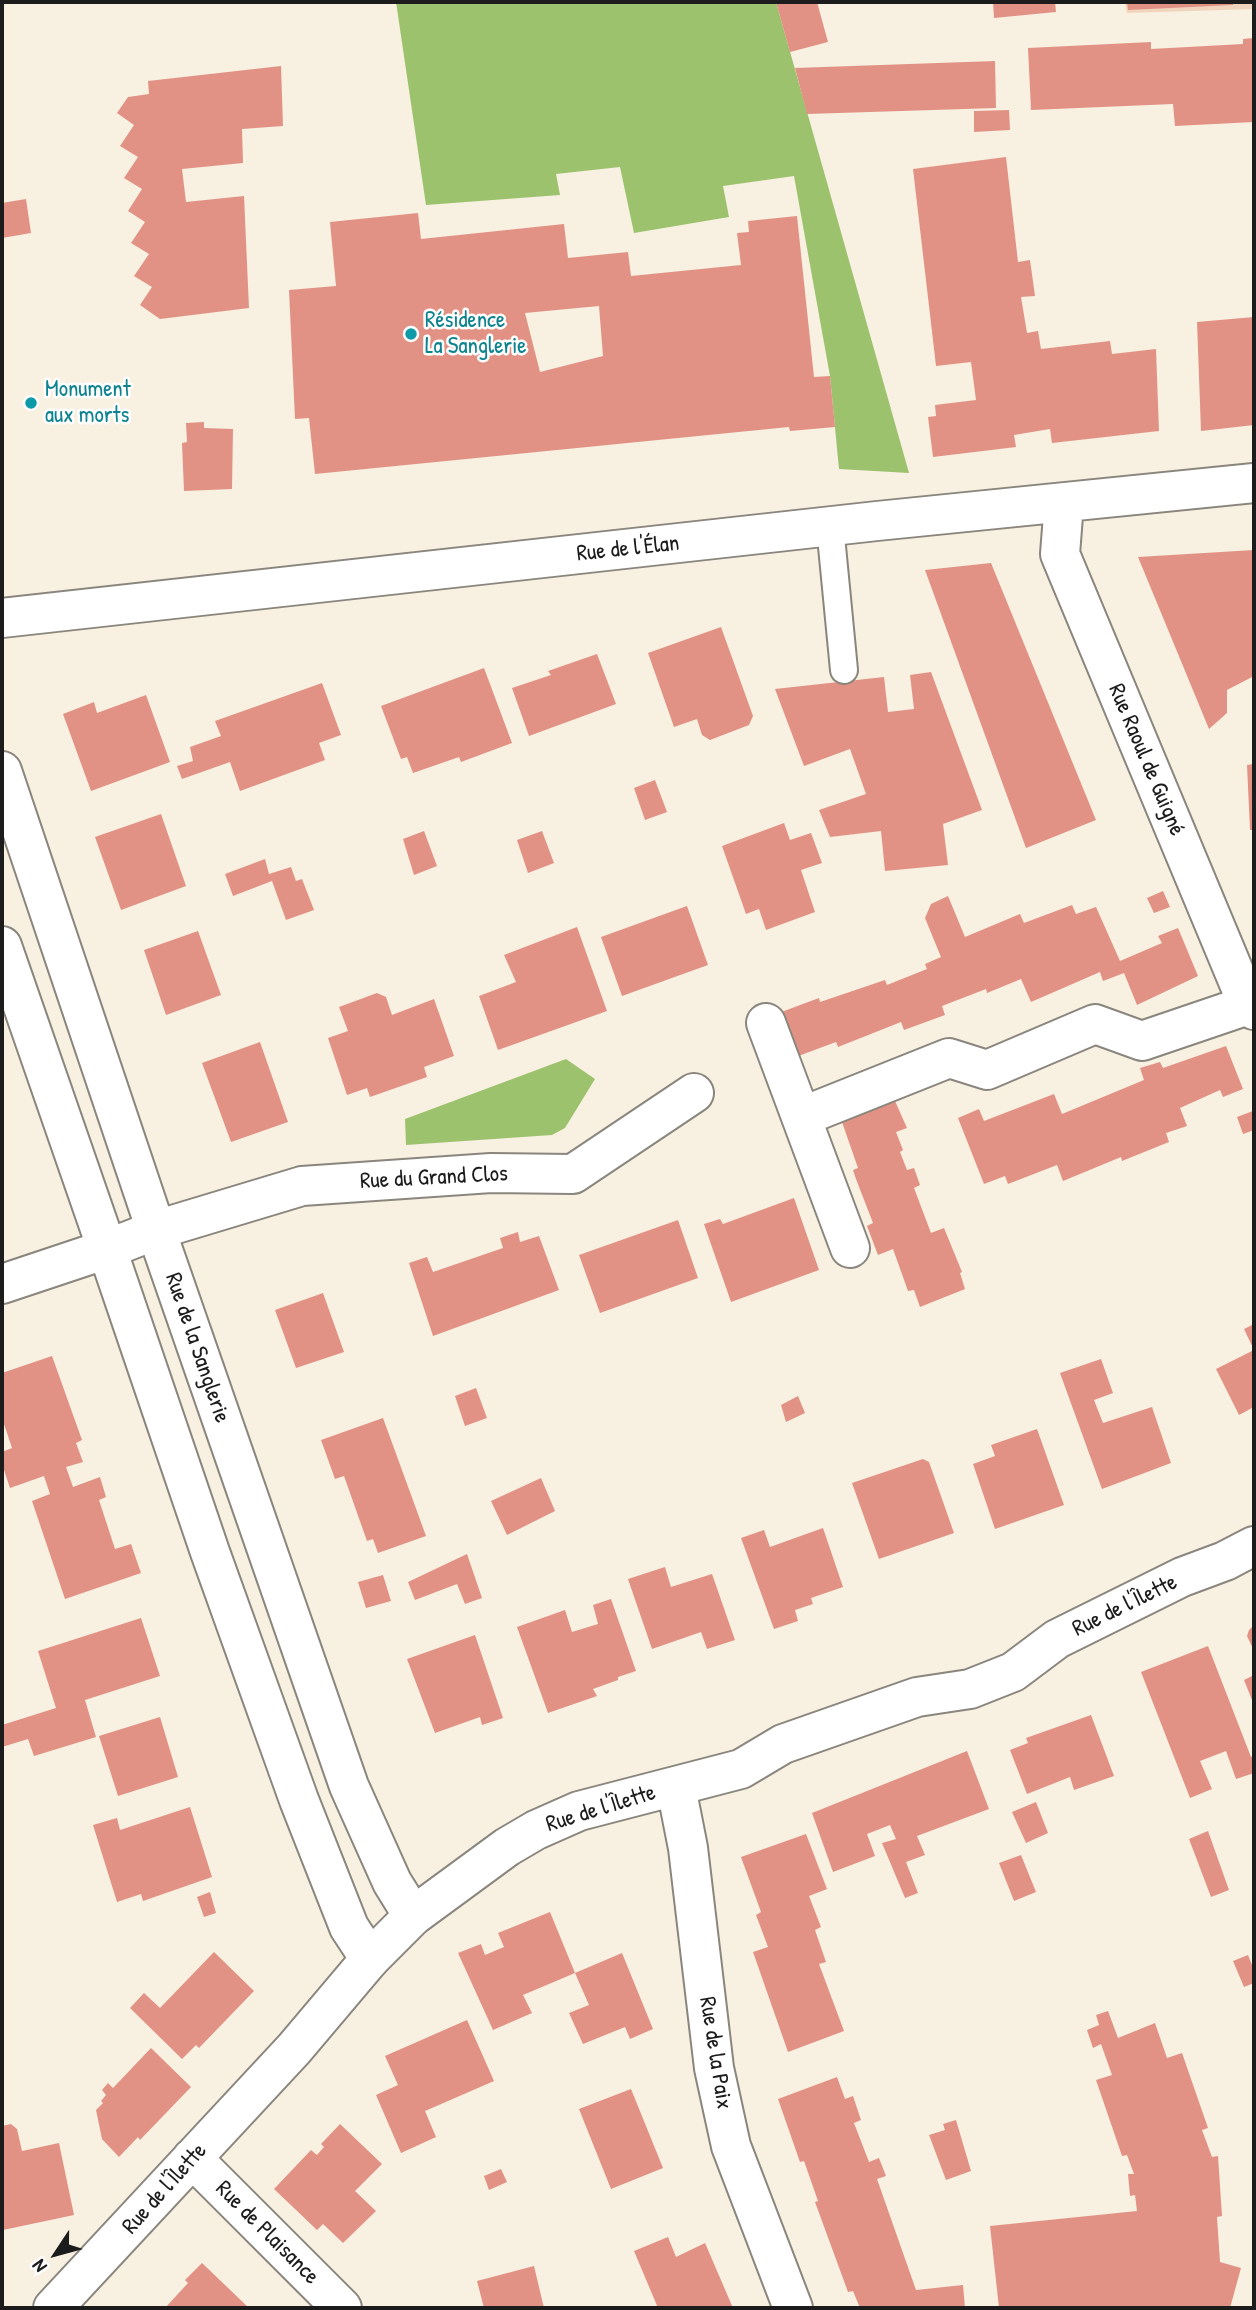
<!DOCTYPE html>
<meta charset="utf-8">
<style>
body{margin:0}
#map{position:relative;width:1256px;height:2310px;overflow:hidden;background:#f8f0e1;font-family:"Patrick Hand",sans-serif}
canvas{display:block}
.frame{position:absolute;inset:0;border:4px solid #1c1c1c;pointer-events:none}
.north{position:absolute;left:21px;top:2219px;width:70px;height:70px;-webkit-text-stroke:5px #fff;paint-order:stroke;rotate:234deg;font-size:19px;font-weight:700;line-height:28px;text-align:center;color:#1c1c1c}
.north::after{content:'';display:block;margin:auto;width:24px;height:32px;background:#1c1c1c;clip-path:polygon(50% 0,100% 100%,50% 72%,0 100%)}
</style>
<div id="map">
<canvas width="1256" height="2310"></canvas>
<div class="frame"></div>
<div class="north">N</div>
</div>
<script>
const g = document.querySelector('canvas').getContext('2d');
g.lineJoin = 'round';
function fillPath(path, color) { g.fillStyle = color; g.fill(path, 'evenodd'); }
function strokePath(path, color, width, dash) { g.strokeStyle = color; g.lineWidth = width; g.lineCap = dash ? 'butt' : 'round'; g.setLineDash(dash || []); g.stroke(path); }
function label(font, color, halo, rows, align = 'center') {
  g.font = font + ' "Patrick Hand",sans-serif'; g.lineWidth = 5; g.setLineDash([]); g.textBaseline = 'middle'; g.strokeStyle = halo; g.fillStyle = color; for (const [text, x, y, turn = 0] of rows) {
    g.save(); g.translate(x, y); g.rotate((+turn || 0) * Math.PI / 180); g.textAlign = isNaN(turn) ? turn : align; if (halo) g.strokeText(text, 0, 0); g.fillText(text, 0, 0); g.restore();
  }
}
const built = new Path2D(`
 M1125,2h129v7l-127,4z`);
const green = new Path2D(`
 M396,2h380l133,471 -70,-4 -9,-93 -36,-200 -71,10 6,31 -95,16 -14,-66 -64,7 4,21 -134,10z
 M566,1059l29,20 -30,49 -13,7 -146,10 -1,-26z`);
const building = new Path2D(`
 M776,2h41l11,40 -38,10z
 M993,2h62l1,10 -62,6z
 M1127,2h106v3l-105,5z
 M1254,38v84l-79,4 -2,-22 -142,6 -3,-62 123,-6v7l92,-5v-5z
 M995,61l1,47 -189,6 -12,-46z
 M281,66l2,60 -41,3 1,34 -61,6 4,33 58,-6 5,112 -89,11 -20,-14 12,-18 -18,-11 15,-22 -18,-11 14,-21 -17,-11 14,-22 -18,-11 14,-21 -18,-11 14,-21 -17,-12 11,-16 21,-3 -1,-13z
 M1009,110l1,20 -36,2v-21z
 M1006,157l12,105 12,-2 5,36 -14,1 6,36 11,-2 3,18 69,-8 2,13 44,-5 3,82 -107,12 -2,-14 -36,6 2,12 -83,10 -5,-40 8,-1 -1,-11 41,-5 -5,-38 -35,4 -23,-197z
 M26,199l5,34 -29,5v-35z
 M418,213l3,26 143,-15 4,34 60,-6 3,24 110,-11 -4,-32 12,-1 -1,-11 49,-5 17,161 16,-1 5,51 -45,4 -1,-4 -474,47 -6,-56 -14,1 -6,-129 47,-4 -6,-64zM599,306l4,50 -63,16 -15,-59z
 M1254,317v108l-53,6 -4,-109z
 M204,422v6l29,1 -1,60 -48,2 -2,-48 5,-1 -1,-19z
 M1254,550v126l-27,14v23l-18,16 -71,-172z
 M991,563l105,257 -70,28 -101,-278z
 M721,627l32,89 -4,9 -39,15 -8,-5 -5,-16 -23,8 -26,-74z
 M597,654l19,50 -87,32 -17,-48 39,-13 -3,-4z
 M484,668l28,75 -51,19 -2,-5 -46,16 -6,-16 -6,2 -20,-53z
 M931,672l51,138 -39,14 5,41 -63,6 -4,-40 -51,6 -11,-27 47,-16 -16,-45 -46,17 -29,-77 109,-12 4,35 26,-3 -4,-34z
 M322,683l19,52 -22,8 6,17 -85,31 -10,-29 -48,17 -5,-13 16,-5 -3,-14 31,-11 -6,-15z
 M146,695l24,67 -79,29 -28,-77 31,-12 3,11z
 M1254,764v66h-4l-3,-65z
 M655,780l12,32 -22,8 -11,-32z
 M161,814l25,72 -65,24 -26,-73z
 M784,823l6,17 21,-7 11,30 -21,7 14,42 -49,18 -7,-21 -13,5 -24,-68z
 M424,831l13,35 -23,9 -11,-36z
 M542,831l12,32 -26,10 -11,-33z
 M265,859l4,15 22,-7 5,14 6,-2 12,31 -28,10 -14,-39 -39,15 -8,-22z
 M1163,891l7,16 -16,6 -7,-15z
 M948,896l17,41 55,-23 4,9 48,-18 4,9 20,-7 24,54 42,-18 -4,-7 20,-8 20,48 -61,29 -13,-32 -21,8 -3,-9 -69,30 -10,-23 -34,14 -1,-4 -44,17 3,9 -41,15 -3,-8 -63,25 -2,-5 -43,16 -17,-44 43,-16 1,4 65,-22 2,5 40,-16 -2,-5 16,-7 -16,-39 6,-14z
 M687,906l21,59 -86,31 -21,-59z
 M577,927l30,84 -109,39 -19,-54 37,-14 -12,-27z
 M198,931l23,64 -55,20 -22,-65z
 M377,993l9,4 6,18 42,-16 20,57 -30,11 3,10 -57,20 -3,-9 -20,7 -19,-57 20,-7 -9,-24z
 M260,1042l28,80 -57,20 -29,-79z
 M1226,1046l17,43 -20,8 -3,-7 -40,18 7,18 -21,7 3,9 -47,19 -1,-4 -58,24 -6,-16 -49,19 -3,-8 -21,8 -26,-66 21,-9 5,12 70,-27 8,20 82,-34 -4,-12 20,-6 3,6z
 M895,1101l12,27 -11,4 7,18 -3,2 7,18 7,-2 6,17 -6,3 17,45 13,-5 18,44 -2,1 5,16 -45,18 -6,-17 -6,1 -15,-42 -15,6 -11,-29 6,-3 -17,-44 -3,-9 5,-2 -16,-46z
 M1253,1111l1,19 -11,4 -6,-17z
 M794,1198l25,72 -88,32 -27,-78 16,-5 3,5z
 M678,1220l20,58 -98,35 -21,-58z
 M518,1232l2,10 19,-6 20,54 -126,46 -24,-73 18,-6 6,15 70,-24 -3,-10z
 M323,1293l21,59 -48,16 -21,-58z
 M1254,1324v26l-10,-21z
 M1254,1350v57l-15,8 -23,-46z
 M52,1356l30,84 -6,3 7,19 -17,5 7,20 27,-10 6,20 -7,3 16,49 16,-5 10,29 -76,26 -33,-98 18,-7 -6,-18 -34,12 -8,-24v-12l10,-4 -10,-30v-45z
 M1101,1359l12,34 -19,7 9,23 49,-16 19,56 -69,26 -42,-116z
 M476,1388l11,30 -22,8 -10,-30z
 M798,1396l7,17 -19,9 -5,-17z
 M383,1418l43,118 -48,17 -5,-14 -6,2 -23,-65 -9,3 -14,-39z
 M1037,1429l27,76 -69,24 -22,-65 22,-8 -4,-11z
 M923,1459l6,3 25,71 -75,26 -27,-76z
 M541,1478l14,33 -48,24 -16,-34z
 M823,1528l20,59 -32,11 2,6 -18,6 3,11 -24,8 -33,-91 23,-8 6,17z
 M467,1554l15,44 -17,6 -8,-20 -42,16 -7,-18z
 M665,1567l6,20 41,-13 23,66 -28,9 -6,-17 -49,17 -24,-70z
 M383,1575l8,26 -25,7 -8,-26z
 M611,1599l25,72 -18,6v3l-25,9 4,7 -49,17 -31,-86 48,-17 7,22 26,-8 -5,-19z
 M141,1618l19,58 -75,24 11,37 -62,19 -6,-17 -26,8v-22l54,-17 -18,-57z
 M1254,1625v26l-7,-15 2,-6z
 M475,1635l28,83 -21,7 -2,-8 -45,16 -28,-74z
 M1208,1646l43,111 3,-1v17l-18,6 -10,-28 -26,10 12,28 -22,9 -49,-126z
 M1254,1675v30l-10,-25z
 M1091,1715l23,61 -40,14 -4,-13 -43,17 -17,-44 18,-7 -2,-5z
 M160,1717l18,60 -60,19 -19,-60z
 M967,1751l22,58 -72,27 8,19 -19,7 12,31 -13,5 -23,-55 14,-4 -6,-14 -23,9 8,22 -42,16 -21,-59z
 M1036,1802l12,31 -22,10 -14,-31z
 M190,1807l22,70 -69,24 -2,-7 -24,8 -24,-77 24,-7 3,12z
 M1208,1831l21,59 -18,7 -22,-58z
 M806,1834l21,55 -18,7 12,31 -6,3 11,32 -7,2 25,67 -56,21 -35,-100 15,-5 -12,-32 5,-3 -20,-55z
 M1021,1855l15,37 -22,9 -15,-38z
 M210,1892l6,21 -12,4 -7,-20z
 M550,1912l25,61 -52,22 9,18 -39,17 -35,-77 23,-9 4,11 19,-8 -6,-14z
 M214,1952l40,39 -55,57 -3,-3 -14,14 -52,-51 14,-15 16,15z
 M622,1953l31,76 -23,10 -5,-12 -42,17 -14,-31 20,-8 -14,-32z
 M1248,1955l6,15v13l-10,4 -11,-26z
 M1108,2011l10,27 37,-15 12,35 15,-5 26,75 -6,2 10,27 6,-1 4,60 -5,1 3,45 21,6 -11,40h-231l-9,-82 147,-15 -2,-16 -5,1 -2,-22h6l-7,-19 -5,1 -26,-76 16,-5 -11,-31 -8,4 -6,-18 12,-5 -3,-10z
 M467,2020l27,61 -69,30 11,26 -35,16 -25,-58 22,-10 -13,-29z
 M151,2048l40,39 -51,53 -2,-3 -19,20 -17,-18 -6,-29 7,-7 -2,-2 5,-6 -4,-5 6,-7 5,5z
 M837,2077l8,22 8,-3 8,24 -7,3 15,39 10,-4 7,18 -9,3 39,111 47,-5 2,23h-105l-7,-17 -5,1 -33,-90 3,-1 -14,-40 -4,1 -22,-63z
 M631,2089l32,79 -52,21 -32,-80z
 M956,2120l15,51 -25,9 -17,-45 16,-5 -2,-6z
 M11,2124l6,5 5,22 37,-8 15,72 -71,15 -1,-104z
 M340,2124l42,40 -27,27 21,20 -33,32 -20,-19 -6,6 -43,-41 37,-39 6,5 7,-8 -3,-3z
 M501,2169l6,13 -18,8 -5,-14z
 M668,2237l8,20 29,-14 28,65h-75l-24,-57z
 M202,2263l47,45h-84l23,-25 -3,-3z
 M534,2266l10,42h-60l-7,-27z`);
const service = new Path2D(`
 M830,526l14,144`);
const minor = new Path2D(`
 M1064,503l-4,51 188,451 6,5
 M2,618l875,-97 377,-38
 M766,1023l84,225
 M801,1117l148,-59 38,12 108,-46 47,17 106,-36
 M2,1284l105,-35 49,-19 146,-44 189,-13 82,1 121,-81
 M676,1787l12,61 26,220 17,78 62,162
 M192,2158l150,150
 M53,2308l241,-259 76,-90 43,-43 94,-69 29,-17 43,-19 162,-42 42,-25 134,-47 53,-8 43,-17 44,-33 125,-62 43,-16 29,-15`);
const tertiary = new Path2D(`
 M2,771l154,459 193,556 43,96 21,34
 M2,946l105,303 103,303 89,248 50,127 21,32`);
const markers = [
 [411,334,7,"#0f9aa8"],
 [31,403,7,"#0f9aa8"]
];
const cultureNames = [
 ["Résidence",425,321],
 ["La Sanglerie",425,347],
 ["Monument",45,390],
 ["aux morts",45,416]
];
const streetNames = [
 ["Rue de l'Élan",628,549,-6],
 ["Rue Raoul de Guigné",1146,760,67],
 ["Rue du Grand Clos",434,1178,-3],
 ["Rue de la Sanglerie",197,1348,71],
 ["Rue de l'Îlette",1125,1606,-26],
 ["Rue de l'Îlette",601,1809,-17],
 ["Rue de la Paix",715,2053,81],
 ["Rue de l'Îlette",165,2189,-48],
 ["Rue de Plaisance",267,2233,45]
];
fillPath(built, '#f0d5bc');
fillPath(green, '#9dc26d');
fillPath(building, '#e29284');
strokePath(service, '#8a867e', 30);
strokePath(minor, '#8a867e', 42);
strokePath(tertiary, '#8a867e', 42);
strokePath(service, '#fff', 26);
strokePath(minor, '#fff', 38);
strokePath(tertiary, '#fff', 38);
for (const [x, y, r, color] of markers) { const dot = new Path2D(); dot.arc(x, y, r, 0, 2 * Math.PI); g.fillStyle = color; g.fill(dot); strokePath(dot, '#fff', 2.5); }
label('23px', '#0d838f', '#fff', cultureNames, 'left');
label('23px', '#1c1c1c', '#fff', streetNames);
</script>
